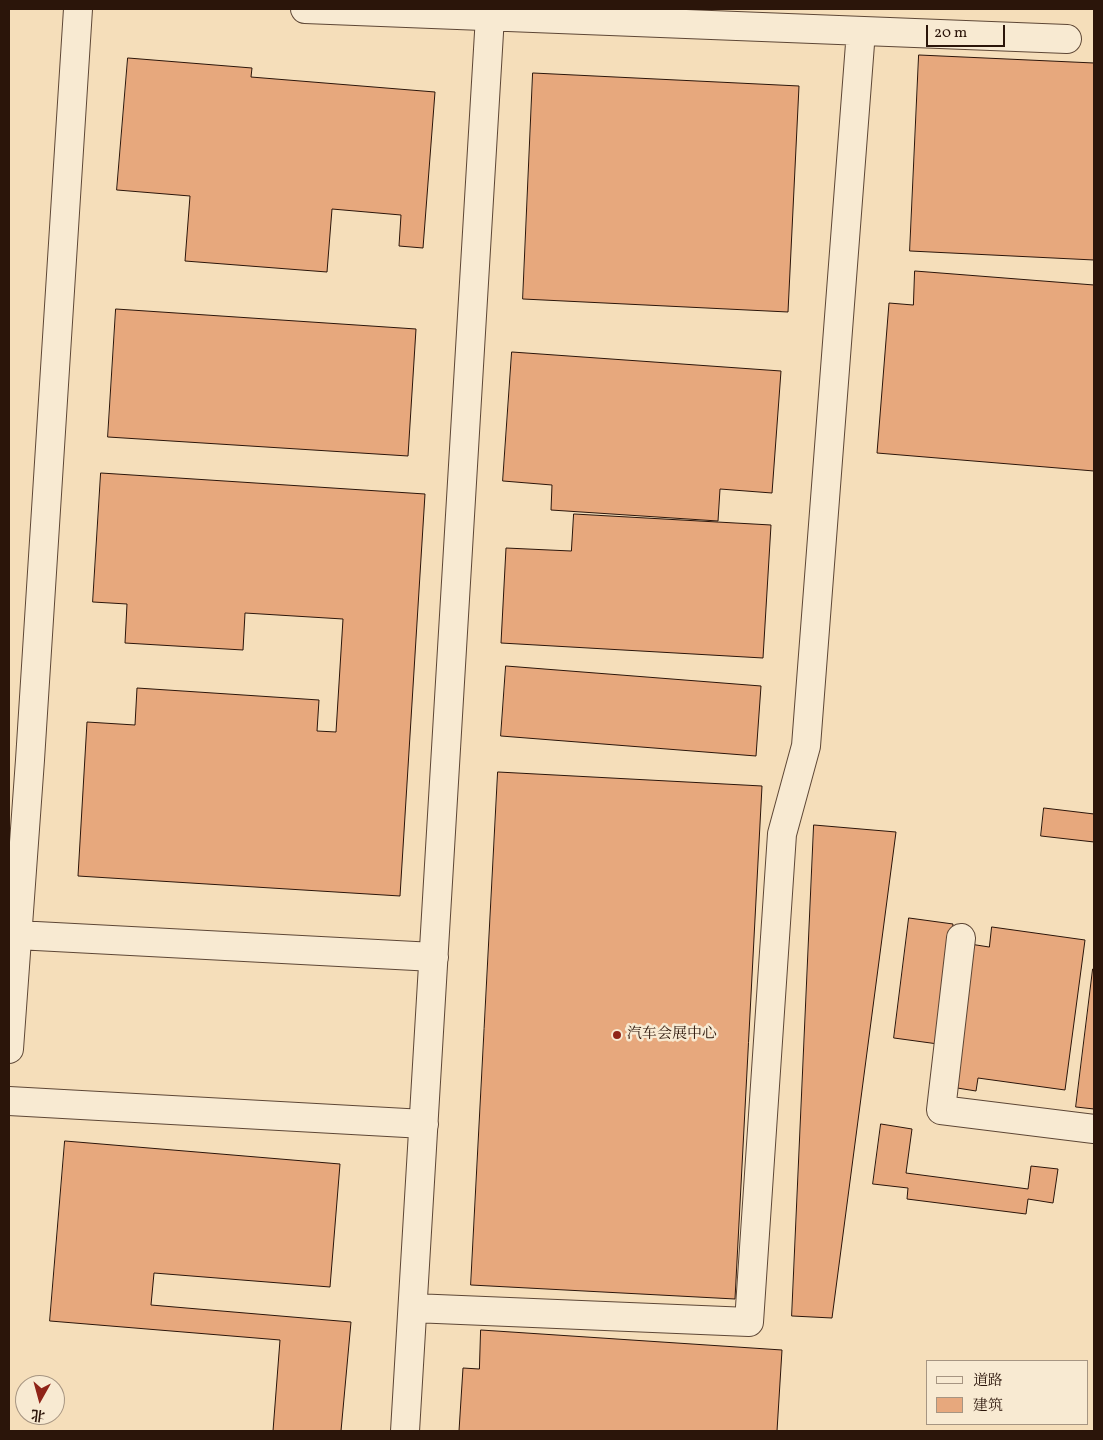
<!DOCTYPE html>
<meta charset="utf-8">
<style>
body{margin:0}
#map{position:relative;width:1103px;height:1440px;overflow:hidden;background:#f5deba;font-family:Vollkorn,"Noto Serif SC",serif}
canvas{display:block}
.frame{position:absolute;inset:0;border:10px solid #2b150a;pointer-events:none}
.legend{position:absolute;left:926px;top:1360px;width:162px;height:65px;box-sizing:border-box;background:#f8ead2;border:1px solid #a69582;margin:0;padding:6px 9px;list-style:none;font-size:15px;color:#2b150a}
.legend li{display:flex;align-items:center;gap:10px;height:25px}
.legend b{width:25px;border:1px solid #a69582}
.north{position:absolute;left:15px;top:1375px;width:50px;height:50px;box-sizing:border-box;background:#f8ead2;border:1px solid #a69582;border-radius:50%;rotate:187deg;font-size:14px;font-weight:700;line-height:20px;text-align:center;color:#2b150a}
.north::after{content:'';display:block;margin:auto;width:18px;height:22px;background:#8f2418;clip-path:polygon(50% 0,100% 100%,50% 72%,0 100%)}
.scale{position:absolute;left:926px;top:25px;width:79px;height:22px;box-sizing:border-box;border:2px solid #2b150a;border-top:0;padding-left:6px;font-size:15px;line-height:18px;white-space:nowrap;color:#2b150a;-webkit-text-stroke:4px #f8ead2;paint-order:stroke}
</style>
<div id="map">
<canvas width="1103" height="1440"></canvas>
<div class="frame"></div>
<ul class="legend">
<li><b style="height:6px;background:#f8ead2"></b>道路</li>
<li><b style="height:14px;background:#e7a87d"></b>建筑</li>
</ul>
<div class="north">北</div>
<div class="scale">20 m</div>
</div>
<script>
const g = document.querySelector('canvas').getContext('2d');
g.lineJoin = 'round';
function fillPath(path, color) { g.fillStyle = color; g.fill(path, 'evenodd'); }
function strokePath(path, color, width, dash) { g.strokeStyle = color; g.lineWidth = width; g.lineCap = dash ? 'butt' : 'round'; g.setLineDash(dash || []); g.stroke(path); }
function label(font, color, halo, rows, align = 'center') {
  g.font = font + ' Vollkorn,"Noto Serif SC",serif'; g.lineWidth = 5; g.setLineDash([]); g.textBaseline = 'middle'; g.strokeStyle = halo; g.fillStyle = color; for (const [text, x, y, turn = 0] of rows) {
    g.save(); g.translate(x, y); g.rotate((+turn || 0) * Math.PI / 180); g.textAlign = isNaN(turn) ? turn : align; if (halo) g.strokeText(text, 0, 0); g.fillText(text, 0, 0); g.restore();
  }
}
const building = new Path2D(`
 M919,55l175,8v197l-184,-9z
 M128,58l124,10 -1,9 184,15 -12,156 -24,-2 2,-31 -69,-6 -5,63 -142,-11 5,-65 -73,-6z
 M533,73l266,13 -11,226 -265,-13z
 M915,271l179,14v186l-217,-18 12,-150 24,2z
 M116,309l300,20 -8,127 -300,-19z
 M512,352l269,19 -9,122 -52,-4 -2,32 -167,-11 1,-25 -49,-4z
 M101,473l324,21 -25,402 -322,-20 9,-154 48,3 2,-37 182,12 -2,31 19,1 7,-113 -98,-6 -2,37 -118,-7 2,-39 -34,-2z
 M574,514l197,11 -8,133 -262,-15 5,-95 65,3z
 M506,666l255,20 -5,70 -255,-20z
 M498,772l264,14 -27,513 -264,-14z
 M1044,808l50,6v28l-53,-6z
 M814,825l82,7 -64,486 -40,-2z
 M909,918l44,6 -15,120 -44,-6z
 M992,927l93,13 -20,150 -87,-12 -2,13 -25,-4 19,-143 19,3z
 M1093,969h1v140l-18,-2z
 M881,1124l31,5 -6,44 122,16 3,-23 27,3 -5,34 -25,-4 -2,15 -119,-15 1,-11 -35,-4z
 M65,1141l275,23 -10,123 -176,-14 -3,32 200,17 -10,109h-68l7,-91 -230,-19z
 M481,1330l301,20 -5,81h-318l4,-63 16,1z`);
const minor = new Path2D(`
 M305,9l762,30
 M9,930l8,5 417,22
 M961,938l-20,172 153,19
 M9,1049l21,-289 48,-751
 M9,1101l415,23
 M413,1308l336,14 33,-488 24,-88 55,-715
 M405,1431l85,-1415`);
const markers = [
 [617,1035,5,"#8f2418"]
];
const poiNames = [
 ["汽车会展中心",627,1035]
];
fillPath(building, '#e7a87d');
strokePath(building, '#2b150a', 1);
strokePath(minor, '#5e4736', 30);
strokePath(minor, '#f8ead2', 28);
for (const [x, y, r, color] of markers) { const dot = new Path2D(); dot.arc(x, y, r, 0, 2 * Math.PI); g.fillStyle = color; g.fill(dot); strokePath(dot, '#f8ead2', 2); }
label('15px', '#2b150a', '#f8ead2', poiNames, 'left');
</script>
